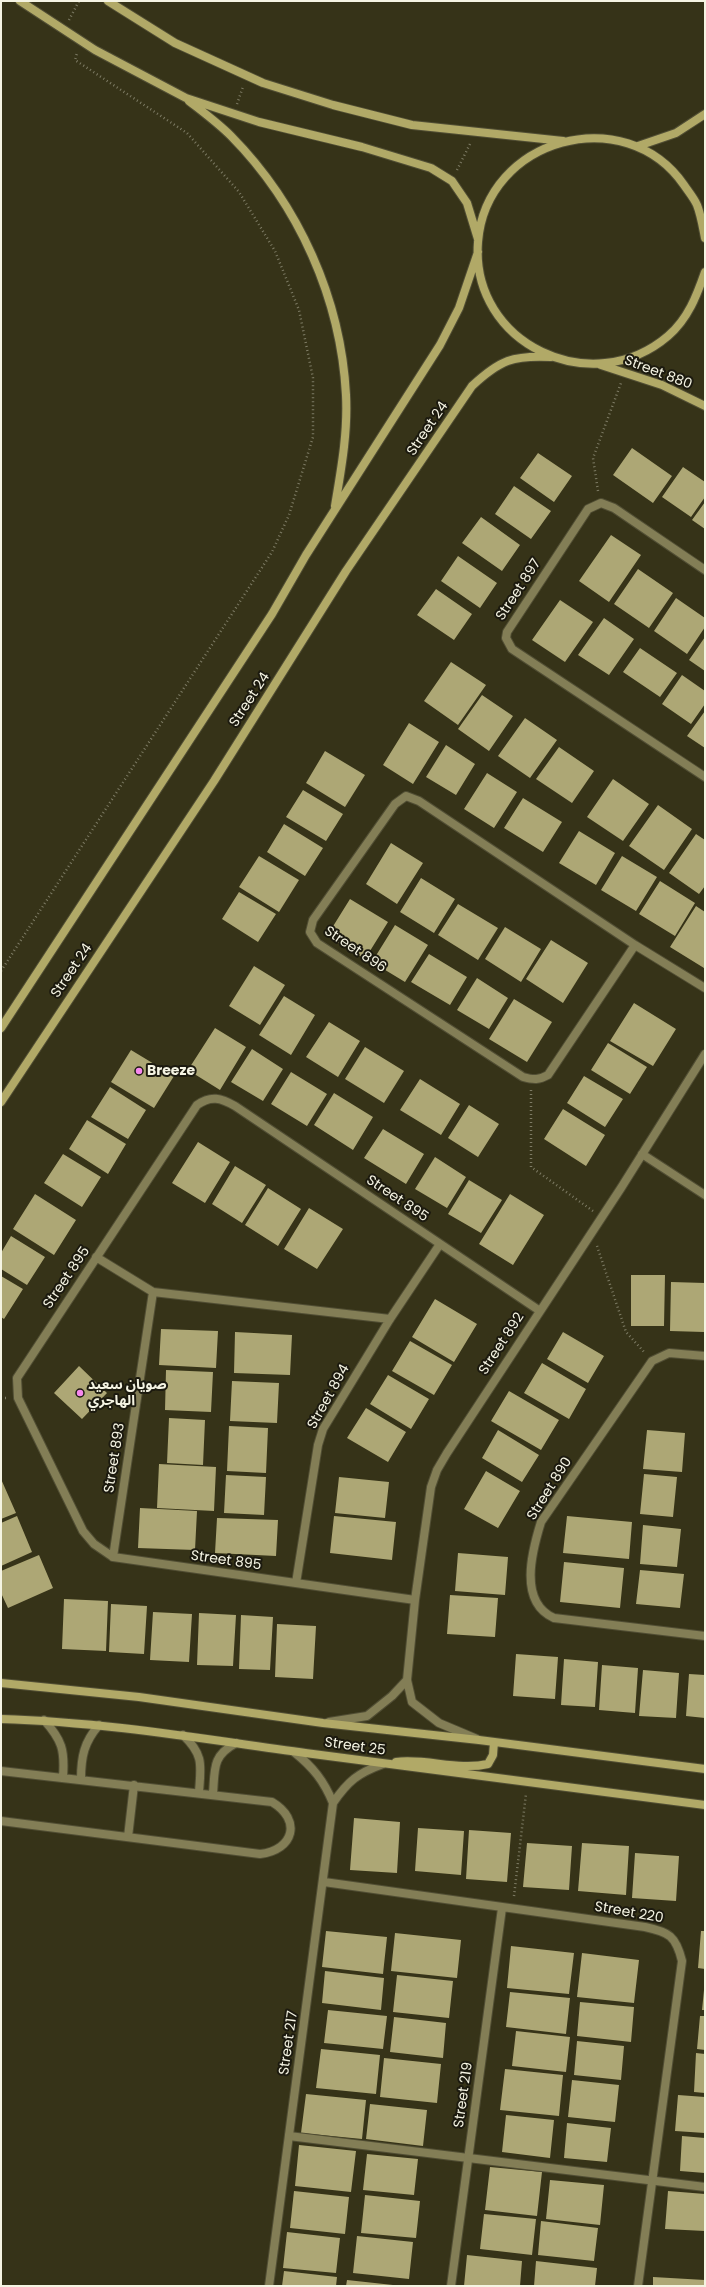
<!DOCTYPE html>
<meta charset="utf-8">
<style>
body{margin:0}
#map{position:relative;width:706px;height:2287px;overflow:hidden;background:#363318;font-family:Poppins,sans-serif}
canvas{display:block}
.frame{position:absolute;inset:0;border:2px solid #f5f4e3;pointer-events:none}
</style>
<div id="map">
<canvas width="706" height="2287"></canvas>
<div class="frame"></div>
</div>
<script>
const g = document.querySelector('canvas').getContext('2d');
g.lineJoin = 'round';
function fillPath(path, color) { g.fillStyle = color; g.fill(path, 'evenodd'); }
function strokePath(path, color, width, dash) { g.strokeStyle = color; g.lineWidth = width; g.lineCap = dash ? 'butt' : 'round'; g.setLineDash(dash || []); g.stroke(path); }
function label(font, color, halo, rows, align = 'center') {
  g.font = font + ' Poppins,"Noto Sans Arabic",sans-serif'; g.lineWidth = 4; g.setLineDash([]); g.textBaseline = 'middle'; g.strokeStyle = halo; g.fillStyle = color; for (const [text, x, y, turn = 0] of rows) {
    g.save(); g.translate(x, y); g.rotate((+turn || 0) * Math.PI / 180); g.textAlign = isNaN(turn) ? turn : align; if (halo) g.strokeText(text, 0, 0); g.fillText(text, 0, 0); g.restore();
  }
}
const building = new Path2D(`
 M632,448l40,28 -19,27 -40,-28z
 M538,453l34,23 -18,26 -34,-24z
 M683,467l22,15v15l-14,20 -29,-20z
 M514,486l37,25 -20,28 -36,-25z
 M705,502v27l-13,-9z
 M481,517l39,28 -18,26 -40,-28z
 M611,535l30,20 -32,47 -30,-21z
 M458,556l39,27 -17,25 -39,-27z
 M638,569l35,24 -24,35 -35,-24z
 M436,589l36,25 -18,26 -37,-25z
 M676,598l29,20v9l-18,27 -33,-23z
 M560,600l33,22 -28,40 -33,-22z
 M604,618l30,21 -25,36 -31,-20z
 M705,637v34l-16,-11z
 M640,648l37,25 -17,24 -37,-25z
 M451,662l35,23 -28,40 -34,-24z
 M682,675l23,16v13l-14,20 -29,-20z
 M482,695l31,21 -24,35 -31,-22z
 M705,711v37l-18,-12z
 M525,718l32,22 -27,38 -32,-22z
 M409,723l30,19 -26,42 -30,-19z
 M446,745l29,19 -19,31 -30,-18z
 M559,747l35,24 -22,32 -36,-24z
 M325,751l40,24 -20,32 -39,-24z
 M487,773l30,19 -23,36 -30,-19z
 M613,779l36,25 -26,37 -36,-24z
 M303,790l40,24 -17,27 -40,-24z
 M523,798l39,24 -19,30 -39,-24z
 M658,805l34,24 -28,41 -35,-24z
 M284,824l39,24 -18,28 -38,-24z
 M579,831l36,22 -19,32 -37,-22z
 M696,834l9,6v46l-6,8 -30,-21z
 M391,843l32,20 -26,41 -31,-20z
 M259,856l40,24 -20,32 -40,-25z
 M622,856l35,21 -21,34 -35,-21z
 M421,878l34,21 -21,34 -34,-21z
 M660,881l35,22 -20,33 -36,-22z
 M239,892l37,22 -18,28 -36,-23z
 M350,899l38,23 -23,37 -38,-23z
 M458,904l40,24 -20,32 -40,-25z
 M696,906l9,6 -1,56 -34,-21z
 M395,925l33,20 -23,37 -33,-20z
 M505,927l36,22 -20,33 -36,-23z
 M551,940l37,23 -25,40 -37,-24z
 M429,954l38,23 -17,28 -39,-23z
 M254,966l31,19 -25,40 -31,-19z
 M477,978l31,20 -19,31 -32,-19z
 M284,996l31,19 -24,40 -32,-20z
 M514,999l38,23 -25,40 -38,-23z
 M634,1003l42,26 -23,37 -43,-25z
 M329,1022l31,19 -22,36 -32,-20z
 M215,1028l31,19 -26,43 -32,-20z
 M608,1043l39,24 -17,27 -39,-24z
 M365,1047l39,24 -20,32 -39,-24z
 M252,1049l31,20 -20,32 -32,-19z
 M131,1050l43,26 -20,32 -43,-26z
 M291,1072l36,22 -20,32 -36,-22z
 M584,1076l39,23 -18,28 -38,-24z
 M420,1079l40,25 -19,31 -41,-25z
 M110,1087l36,23 -18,29 -37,-22z
 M334,1093l39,24 -20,33 -39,-25z
 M469,1105l30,19 -21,33 -30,-19z
 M563,1109l42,26 -19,31 -42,-27z
 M87,1120l39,24 -18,30 -39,-25z
 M383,1129l41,25 -18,30 -42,-26z
 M198,1142l32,20 -25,41 -33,-20z
 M63,1154l38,23 -19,30 -38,-24z
 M435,1157l31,20 -19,31 -32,-19z
 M235,1166l31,19 -24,38 -30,-19z
 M469,1180l33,20 -21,33 -33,-19z
 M268,1188l33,21 -23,37 -33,-21z
 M35,1194l41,26 -22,35 -41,-26z
 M510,1194l34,21 -31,50 -34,-21z
 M309,1208l34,21 -26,40 -33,-20z
 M11,1236l34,21 -18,28 -26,-16v-16z
 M631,1275h34l-1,51h-33z
 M1,1276l22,13 -19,30 -3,-2z
 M671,1282l34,1 -1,49 -34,-1z
 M435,1299l42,25 -23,38 -42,-25z
 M161,1329l57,2 -2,37 -57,-3z
 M235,1332l57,3 -2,40 -56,-2z
 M563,1332l41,24 -16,27 -41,-24z
 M410,1341l42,24 -18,30 -42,-24z
 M542,1363l44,26 -17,30 -45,-26z
 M79,1366l28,27 -25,26 -28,-26z
 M166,1370l47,2 -2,40 -46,-2z
 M388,1375l41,24 -18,30 -41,-25z
 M232,1381l47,2 -2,40 -47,-2z
 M509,1391l50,29 -18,30 -50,-29z
 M366,1408l40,24 -18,30 -41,-24z
 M169,1418l36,2 -2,45 -36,-2z
 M229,1426l39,2 -2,45 -39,-2z
 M498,1430l41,25 -17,27 -40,-24z
 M647,1430l38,3 -3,39 -39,-3z
 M159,1464l57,3 -2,44 -57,-3z
 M486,1471l34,20 -22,37 -34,-19z
 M644,1474l33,3 -4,40 -33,-3z
 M226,1475l40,2 -2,38 -40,-2z
 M339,1477l50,5 -4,36 -50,-5z
 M1,1479l15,34 -15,6z
 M140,1508l57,3 -2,39 -57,-2z
 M17,1516l15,36 -31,14v-43z
 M334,1516l62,6 -4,38 -62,-7z
 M567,1516l65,6 -3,37 -66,-6z
 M217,1518l61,2 -2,36 -61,-3z
 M643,1525l38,4 -4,38 -37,-3z
 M458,1553l50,4 -3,38 -50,-4z
 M39,1555l14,33 -45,20 -7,-15v-22z
 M564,1562l60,6 -4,40 -60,-6z
 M640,1570l44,4 -4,34 -44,-4z
 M450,1595l48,3 -3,39 -48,-3z
 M64,1599l44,2 -2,50 -44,-2z
 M111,1604l36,2 -3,48 -35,-2z
 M153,1612l39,2 -3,48 -39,-2z
 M199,1613l37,2 -3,51 -36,-1z
 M241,1615l32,2 -3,53 -31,-1z
 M277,1624l39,2 -3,53 -38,-2z
 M516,1654l42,3 -3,42 -42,-3z
 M564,1659l34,3 -3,45 -34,-2z
 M602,1665l36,3 -3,45 -36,-3z
 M643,1670l36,3 -3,45 -37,-2z
 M689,1674l16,1v43l-19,-2z
 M354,1818l46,4 -3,51 -47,-3z
 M418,1828l46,3 -3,44 -46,-4z
 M469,1830l42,3 -4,49 -41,-3z
 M527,1843l45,3 -3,44 -46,-3z
 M582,1843l47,3 -3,49 -48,-4z
 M635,1853l44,3 -3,45 -44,-3z
 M326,1931l61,6 -4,37 -61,-7z
 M701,1931h4v38l-7,-1z
 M395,1933l66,7 -4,38 -66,-7z
 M511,1946l63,7 -5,41 -62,-6z
 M582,1953l57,7 -5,43 -57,-6z
 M325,1971l59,7 -3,32 -59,-7z
 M397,1975l56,6 -4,37 -56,-6z
 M704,1990h1v20h-3z
 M510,1992l60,6 -4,36 -60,-7z
 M580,2002l54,5 -3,35 -54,-6z
 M328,2010l59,6 -4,33 -59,-6z
 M700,2016h5v34l-8,-1z
 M394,2017l52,6 -3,35 -53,-6z
 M516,2031l54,6 -4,35 -54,-6z
 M577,2041l47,5 -3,34 -47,-5z
 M321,2049l59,6 -4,39 -60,-6z
 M696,2053l9,1v39l-11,-1z
 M384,2058l57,6 -4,39 -57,-6z
 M505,2069l58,6 -4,41 -59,-6z
 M572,2080l47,5 -4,37 -47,-5z
 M306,2094l60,6 -4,39 -61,-6z
 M678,2095l27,2v36l-30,-2z
 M370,2104l57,6 -4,36 -57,-7z
 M506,2115l48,5 -4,38 -48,-6z
 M567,2123l44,5 -4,34 -43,-4z
 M682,2136l23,2v35l-25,-2z
 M299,2145l57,6 -5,41 -56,-6z
 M367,2154l51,5 -4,36 -51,-5z
 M490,2167l52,5 -5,44 -52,-6z
 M550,2180l54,5 -4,40 -54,-6z
 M294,2191l55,6 -4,37 -55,-6z
 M668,2191l37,3v37l-40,-2z
 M365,2195l55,6 -4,37 -55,-5z
 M484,2214l52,5 -4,36 -52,-6z
 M541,2221l57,7 -4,33 -56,-6z
 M287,2232l53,6 -4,35 -53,-5z
 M357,2236l56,6 -4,37 -56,-6z
 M467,2255l55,6 -2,25h-56z
 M536,2261l61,7 -2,18h-61z
 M284,2271l53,6 -1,9h-54z
 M653,2277l52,3v6h-52z
 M347,2280l46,5v1h-47z`);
const path = new Path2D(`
 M69,20l10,-19
 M237,104l6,-17
 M457,170l13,-26
 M598,491l-5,-33 28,-75
 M1,971l271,-419 17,-37 24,-78v-59l-14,-68 -24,-59 -36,-59 -52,-59 -112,-73 2,-7
 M531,1090v77l62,44
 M597,1246l29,86 19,21
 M1,1398h6
 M514,1896l12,-102`);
const lane = new Path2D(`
 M44,1720c18,20 21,30 19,57
 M183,1735c21,20 18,30 16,57
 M1,1771l271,31c30,18 22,48 -12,52l-259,-33
 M81,1779c0,-22 3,-37 18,-54
 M213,1794c2,-26 -1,-38 23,-51
 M128,1837l6,-52
 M289,2136l416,51`);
const street = new Path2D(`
 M705,570l-91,-62 -13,-5 -13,6 -81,123 -1,6 6,11 193,128
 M635,945l-87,130c-9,5 -14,5 -25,2l-206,-134 -7,-11 3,-12 82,-116 11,-8 13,5 216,144 70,43
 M642,1154l63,41
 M96,1257l57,35 -40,265
 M153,1292l237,27
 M705,1356l-36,-3 -17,8 -111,161c-9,29 -23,80 13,96l151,18
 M296,1583l22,-138 5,-16 67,-110 50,-75
 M415,1600l-302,-43 -19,-13 -11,-13 -65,-133 -1,-20 180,-273c14,-10 24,-7 38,1l305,205
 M329,1722l38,-6 25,-20 15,-16
 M477,1739l-38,-16 -27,-21 -5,-22 8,-80 16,-113 6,-17 10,-17 174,-265 84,-134
 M294,1752c19,15 30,29 39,51
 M324,1882l321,45c24,5 31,9 37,34l-44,325
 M269,2286l64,-483c15,-22 25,-30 50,-39
 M451,2286l51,-378`);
const secondary = new Path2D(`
 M20,1l75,49 91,48 73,24 103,25 69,21 21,13 15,22 11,36
 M108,1l67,42 88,40 70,22 79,20 151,16
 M189,101c14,11 29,22 42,35 68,69 110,163 115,259 2,38 -5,75 -11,111
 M638,146l38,-13 29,-19
 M705,238c-2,-10 -4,-23 -8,-33 -3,-7 -9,-14 -13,-20 -59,-85 -198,-47 -206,57 -8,102 114,159 190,94 20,-17 29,-41 37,-64
 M601,365l61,20 43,21
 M1,1028l271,-414 34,-59 134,-210 19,-37 19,-56
 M1,1102l213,-321 132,-210 126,-185c28,-26 41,-31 79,-29
 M1,1683l138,14 184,26 156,17 226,29
 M1,1719c105,3 208,21 312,35 130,18 261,34 392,51
 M396,1762c30,-4 62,9 92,2l5,-9 1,-13`);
const markers = [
 [139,1071,4,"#f688ed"],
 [80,1393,4,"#f688ed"]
];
const streetNames = [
 ["Street 880",658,373,21],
 ["Street 24",428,429,-56],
 ["Street 897",519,590,-57],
 ["Street 24",250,700,-57],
 ["Street 896",355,950,34],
 ["Street 24",72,971,-56],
 ["Street 895",397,1199,34],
 ["Street 895",67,1278,-56],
 ["Street 892",502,1344,-57],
 ["Street 894",329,1397,-61],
 ["Street 893",115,1458,-81],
 ["Street 890",550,1489,-58],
 ["Street 895",226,1561,8],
 ["Street 25",355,1747,8],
 ["Street 220",629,1913,10],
 ["Street 217",289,2043,-82],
 ["Street 219",464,2095,-82]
];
const poiNames = [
 ["Breeze",147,1071],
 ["صويان سعيد",88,1385],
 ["الهاجري",88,1401]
];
fillPath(building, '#ada775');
strokePath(lane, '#514e34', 10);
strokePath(street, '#514e34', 10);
strokePath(secondary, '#514e34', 10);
strokePath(path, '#7e7c65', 2.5, [1, 3]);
strokePath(lane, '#837e56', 8);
strokePath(street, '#837e56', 8);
strokePath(secondary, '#b1a967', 8);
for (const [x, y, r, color] of markers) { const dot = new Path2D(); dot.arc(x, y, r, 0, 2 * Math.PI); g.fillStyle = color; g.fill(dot); strokePath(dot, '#1c1a0f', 1.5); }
label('14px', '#f5f4e3', '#1c1a0f', streetNames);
label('bold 14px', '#f5f4e3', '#1c1a0f', poiNames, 'left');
</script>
